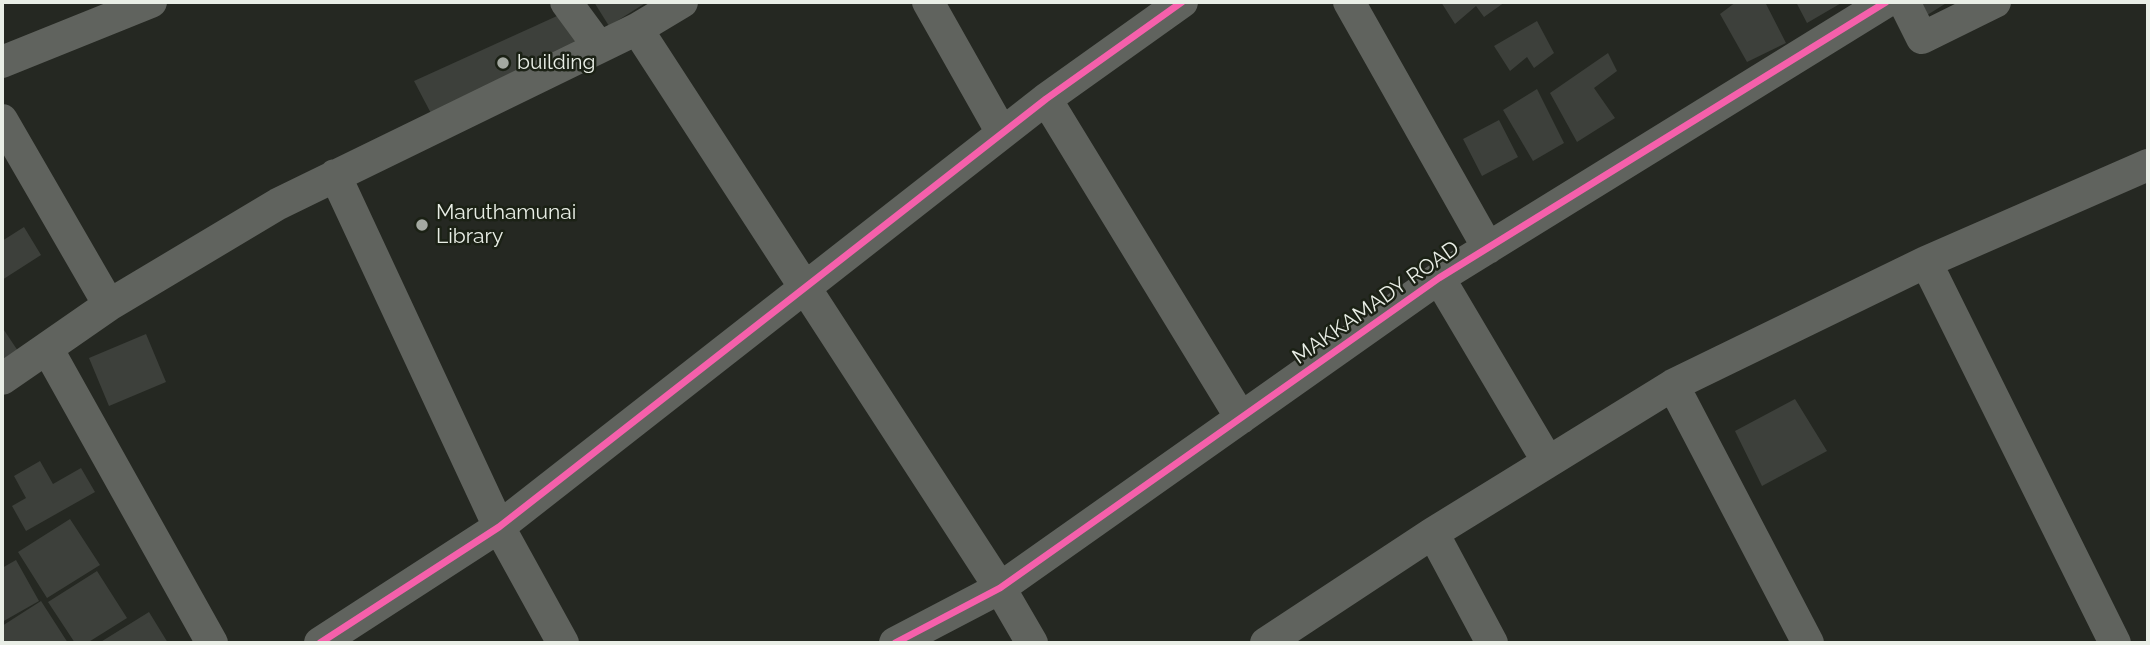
<!DOCTYPE html>
<style>
body{margin:0}
#map{position:relative;width:2150px;height:645px;overflow:hidden;background:#252822;font-family:Raleway,sans-serif}
canvas{display:block}
.frame{position:absolute;inset:0;border:4px solid #e9eee6;pointer-events:none}
</style>
<div id="map">
<canvas width="2150" height="645"></canvas>
<div class="frame"></div>
</div>
<script>
const g = document.querySelector('canvas').getContext('2d');
g.lineJoin = 'round';
function fillPath(path, color) { g.fillStyle = color; g.fill(path, 'evenodd'); }
function strokePath(path, color, width, dash) { g.strokeStyle = color; g.lineWidth = width; g.lineCap = dash ? 'butt' : 'round'; g.setLineDash(dash || []); g.stroke(path); }
function label(font, color, halo, rows, align = 'center') {
  g.font = font + ' Raleway,sans-serif'; g.lineWidth = 5; g.setLineDash([]); g.textBaseline = 'middle'; g.strokeStyle = halo; g.fillStyle = color; for (const [text, x, y, turn = 0] of rows) {
    g.save(); g.translate(x, y); g.rotate((+turn || 0) * Math.PI / 180); g.textAlign = isNaN(turn) ? turn : align; if (halo) g.strokeText(text, 0, 0); g.fillText(text, 0, 0); g.restore();
  }
}
const building = new Path2D(`
 M594,2h53l-38,24z
 M1441,2h64l-21,15 -8,-11 -21,18z
 M1736,2h29l21,41 -39,19 -27,-48z
 M1796,2h47l-36,21z
 M1914,2h34l-24,15z
 M568,11l23,35 -157,73 -20,-38z
 M1537,21l17,32 -20,15 -7,-11 -17,14 -16,-25z
 M1608,53l9,18 -23,17 21,30 -38,24 -27,-49z
 M1537,89l27,54 -31,18 -30,-51z
 M1499,120l19,37 -36,19 -19,-37z
 M24,227l17,28 -39,25v-39z
 M2,327l20,30 -20,15z
 M146,334l20,48 -57,24 -20,-48z
 M1795,399l32,52 -65,35 -27,-55z
 M40,461l13,23 28,-16 14,24 -69,39 -14,-25 14,-8 -12,-22z
 M70,519l30,46 -53,33 -29,-46z
 M16,560l23,41 -37,21v-54z
 M97,571l30,47 -40,25h-12l-27,-41z
 M41,601l27,42h-66v-17z
 M149,612l19,31h-69z`);
const street = new Path2D(`
 M566,2l33,45
 M928,2l74,131
 M1349,2l139,246
 M1904,2l18,36 73,-36
 M637,29l363,559 32,55
 M2,62l149,-60
 M1046,99l195,319
 M2,120l107,185
 M335,175l164,352 64,116
 M1926,262l189,381
 M1439,278l109,184
 M47,348l62,-43 169,-101 359,-175 45,-27
 M2,379l45,-31 165,295
 M1673,385l135,258
 M1433,533l59,110
 M320,643l179,-116 547,-428 136,-97
 M895,643l105,-55 439,-310 447,-276
 M1266,643l167,-110 240,-148 253,-123 222,-97`);
const cycleway = new Path2D(`
 M320,643l179,-116 547,-428 136,-97
 M895,643l105,-55 439,-310 447,-276`);
const markers = [
 [503,63,7,"#a4a9a1"],
 [422,225,7,"#a4a9a1"]
];
const poiNames = [
 ["building",517,63],
 ["Maruthamunai",436,213],
 ["Library",436,237]
];
const streetNames = [
 ["MAKKAMADY ROAD",1376,303,-35]
];
fillPath(building, '#3d403b');
strokePath(street, '#60635e', 32);
strokePath(cycleway, '#f560ab', 7);
for (const [x, y, r, color] of markers) { const dot = new Path2D(); dot.arc(x, y, r, 0, 2 * Math.PI); g.fillStyle = color; g.fill(dot); strokePath(dot, '#1b2115', 2.5); }
label('21px', '#e9eee6', '#1b2115', poiNames, 'left');
label('21px', '#e9eee6', '#1b2115', streetNames);
</script>
